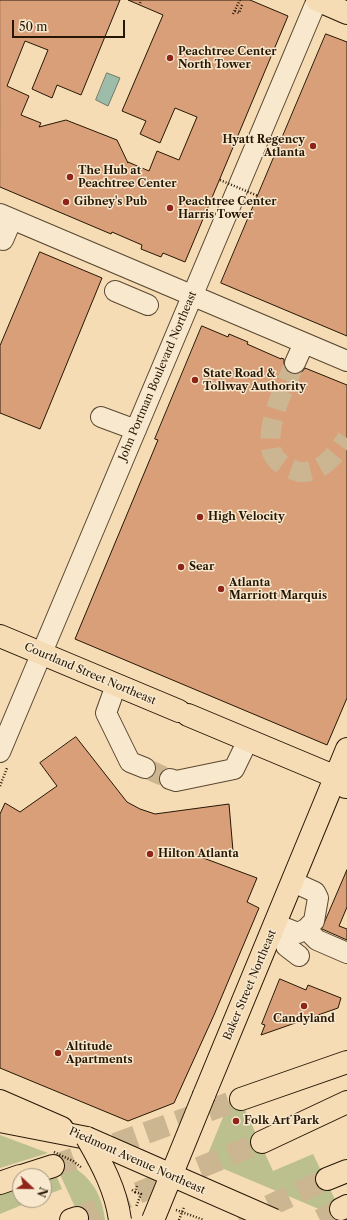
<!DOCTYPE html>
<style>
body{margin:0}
#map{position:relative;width:347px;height:1220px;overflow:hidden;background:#f5dcb4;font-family:"Libre Caslon Text",serif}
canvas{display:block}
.north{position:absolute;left:12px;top:1168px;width:40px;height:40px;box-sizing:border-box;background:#f8e8ce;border:1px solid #a4947e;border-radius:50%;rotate:112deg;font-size:11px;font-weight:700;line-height:16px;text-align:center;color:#261705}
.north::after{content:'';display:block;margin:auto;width:14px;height:18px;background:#8f2418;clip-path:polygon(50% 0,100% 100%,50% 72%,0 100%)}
.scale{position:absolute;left:12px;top:20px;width:113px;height:18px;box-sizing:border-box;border:2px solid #261705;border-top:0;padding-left:5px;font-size:12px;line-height:14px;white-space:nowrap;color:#261705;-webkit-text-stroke:3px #f8e8ce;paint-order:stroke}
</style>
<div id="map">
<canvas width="347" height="1220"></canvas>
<div class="north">N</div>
<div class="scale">50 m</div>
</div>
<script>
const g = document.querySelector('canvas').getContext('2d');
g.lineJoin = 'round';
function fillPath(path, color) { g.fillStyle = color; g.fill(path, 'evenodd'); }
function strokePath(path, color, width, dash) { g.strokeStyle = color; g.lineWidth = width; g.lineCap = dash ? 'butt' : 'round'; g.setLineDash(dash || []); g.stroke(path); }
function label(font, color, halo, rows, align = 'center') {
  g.font = font + ' "Libre Caslon Text",serif'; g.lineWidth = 3; g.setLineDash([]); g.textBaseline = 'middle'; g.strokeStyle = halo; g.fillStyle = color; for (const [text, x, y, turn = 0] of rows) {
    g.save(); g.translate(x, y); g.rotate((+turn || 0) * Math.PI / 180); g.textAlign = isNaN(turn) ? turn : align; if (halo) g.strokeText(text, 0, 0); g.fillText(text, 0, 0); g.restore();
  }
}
const green = new Path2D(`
 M235,1088l38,83 40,-17 32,66 -140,-59z
 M0,1135l48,18 -48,15z
 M51,1155c31,14 50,29 54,65h-24z
 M56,1175l6,14 -18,7v-17z
 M20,1188v12h14l-34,14v-19z`);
const water = new Path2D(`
 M107,73l13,5 -12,28 -12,-6z`);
const building = new Path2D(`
 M0,0h120l-39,95 -24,-10 -5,13 -20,-9 16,-39 -23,-9 -18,45 22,10 -8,19 20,8 -2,4 27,-7 51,20 11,23v-1l21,9 8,-20 22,9 18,-43 -22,-9 -15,35 -20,-9 6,-13 -24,-10 41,-96 -35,-15h122l38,16 -103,246 -22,-9 -2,4 -20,-8 1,-4 -30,-13 -1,2 -111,-47z
 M326,34l21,8v294l-126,-53z
 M40,252l62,26 -62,151 -40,-16v-67z
 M202,326l26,11 1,-3 19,8 -1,2 34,15v-1l3,1v6l1,4 6,5h5l5,-1 4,-5 42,17v313l-20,47 -252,-106 83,-199 -3,-1z
 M76,737l51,65 13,7 15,5 74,-10 4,47 -35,5 59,22 -10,24 12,6 -45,107 -40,88 -46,18 -128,-53v-254l5,-11 15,9 37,-26 -17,-23z
 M347,870v37l-8,19 8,3v11l-25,-11z
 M280,979l26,11 2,-5 33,13 -3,10 -77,27 4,-10 -3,-1z`);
const minorTunnel = new Path2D(`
 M295,363c-11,26 -28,57 -24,85 1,9 10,17 17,20 5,1 10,5 15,4 20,0 34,-19 44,-34
 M145,768l25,11`);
const highwayTunnel = new Path2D(`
 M53,1166l188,-67
 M77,1218l185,-76
 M239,1220l88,-41
 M320,1220l21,-11`);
const path = new Path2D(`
 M140,3l1,-3
 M235,11l4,2 3,-8
 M233,14l7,-14
 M0,786l7,-18
 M132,1190l3,2 2,-6
 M176,1210l28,10
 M179,1220l5,-13`);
const minor = new Path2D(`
 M0,214l347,147
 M3,240l9,-21
 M115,291l33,14
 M295,363l9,-20
 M101,417l35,13
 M116,685l-10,28 24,49 15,6
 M0,752l317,-752
 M170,779l6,2 58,-12 14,-29
 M275,924l23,9 8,-4 8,-8 4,-23 -3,-6 -22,-10
 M306,929l11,11 30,13
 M286,946l13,10`);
const major = new Path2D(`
 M317,0l30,13
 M0,636l179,75
 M188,715l148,62 10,10
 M204,1095l143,-346
 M0,1101l62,27`);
const highway = new Path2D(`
 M336,777h11
 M241,1099l106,-37
 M0,1121l87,17
 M262,1142l85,-40
 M22,1176l31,-10
 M327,1179l20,-8
 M0,1183l20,-7
 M341,1209l6,-3
 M71,1220l6,-2`);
const pathBridge = new Path2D(`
 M220,180l38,16
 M54,1152l19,9 9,7
 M135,1192l6,2 -5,13`);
const majorBridge = new Path2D(`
 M87,1138l187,82
 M87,1138c15,26 29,52 33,82
 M153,1220l51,-125`);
const markers = [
 [170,58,4,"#8f2418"],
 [313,146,4,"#8f2418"],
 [70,177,4,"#8f2418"],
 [66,202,4,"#8f2418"],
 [170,208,4,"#8f2418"],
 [195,380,4,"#8f2418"],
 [200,517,4,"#8f2418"],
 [181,567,4,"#8f2418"],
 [221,589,4,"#8f2418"],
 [150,854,4,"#8f2418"],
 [304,1006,4,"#8f2418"],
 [58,1053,4,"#8f2418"],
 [236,1121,4,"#8f2418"]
];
const poiNames = [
 ["Peachtree Center",178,52],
 ["North Tower",178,65],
 ["Hyatt Regency",305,140,"right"],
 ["Atlanta",305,153,"right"],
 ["The Hub at",78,171],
 ["Peachtree Center",78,184],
 ["Gibney's Pub",74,202],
 ["Peachtree Center",178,202],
 ["Harris Tower",178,215],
 ["State Road &",203,374],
 ["Tollway Authority",203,387],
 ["High Velocity",208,517],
 ["Sear",189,567],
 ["Atlanta",229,583],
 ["Marriott Marquis",229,596],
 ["Hilton Atlanta",158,854],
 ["Candyland",304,1019,"center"],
 ["Altitude",66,1047],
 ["Apartments",66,1060],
 ["Folk Art Park",244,1121]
];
const streetNames = [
 ["John Portman Boulevard Northeast",158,376,-67],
 ["Courtland Street Northeast",90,674,23],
 ["Baker Street Northeast",250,985,-67],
 ["Piedmont Avenue Northeast",137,1161,24]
];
fillPath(green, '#bbc08e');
fillPath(water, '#9dbcaa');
strokePath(water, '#6d7a68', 1);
fillPath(building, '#d99f78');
strokePath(building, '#261705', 1);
strokePath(minorTunnel, '#ccb591', 20, [20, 10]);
strokePath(highwayTunnel, '#ccb591', 22, [22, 11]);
strokePath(minor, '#5a4831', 22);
strokePath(major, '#261705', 24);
strokePath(highway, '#261705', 24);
strokePath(path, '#261705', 2.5, [1, 2]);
strokePath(minor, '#f8e8ce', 20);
strokePath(major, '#f5dcb4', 22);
strokePath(highway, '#f5dcb4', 22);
strokePath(majorBridge, '#261705', 24, []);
strokePath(pathBridge, '#261705', 2.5, [1, 2]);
strokePath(majorBridge, '#f5dcb4', 22);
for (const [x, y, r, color] of markers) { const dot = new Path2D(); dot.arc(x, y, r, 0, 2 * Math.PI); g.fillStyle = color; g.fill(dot); strokePath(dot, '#f8e8ce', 1.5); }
label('bold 11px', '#261705', '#f8e8ce', poiNames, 'left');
label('11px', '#261705', '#f8e8ce', streetNames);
</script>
